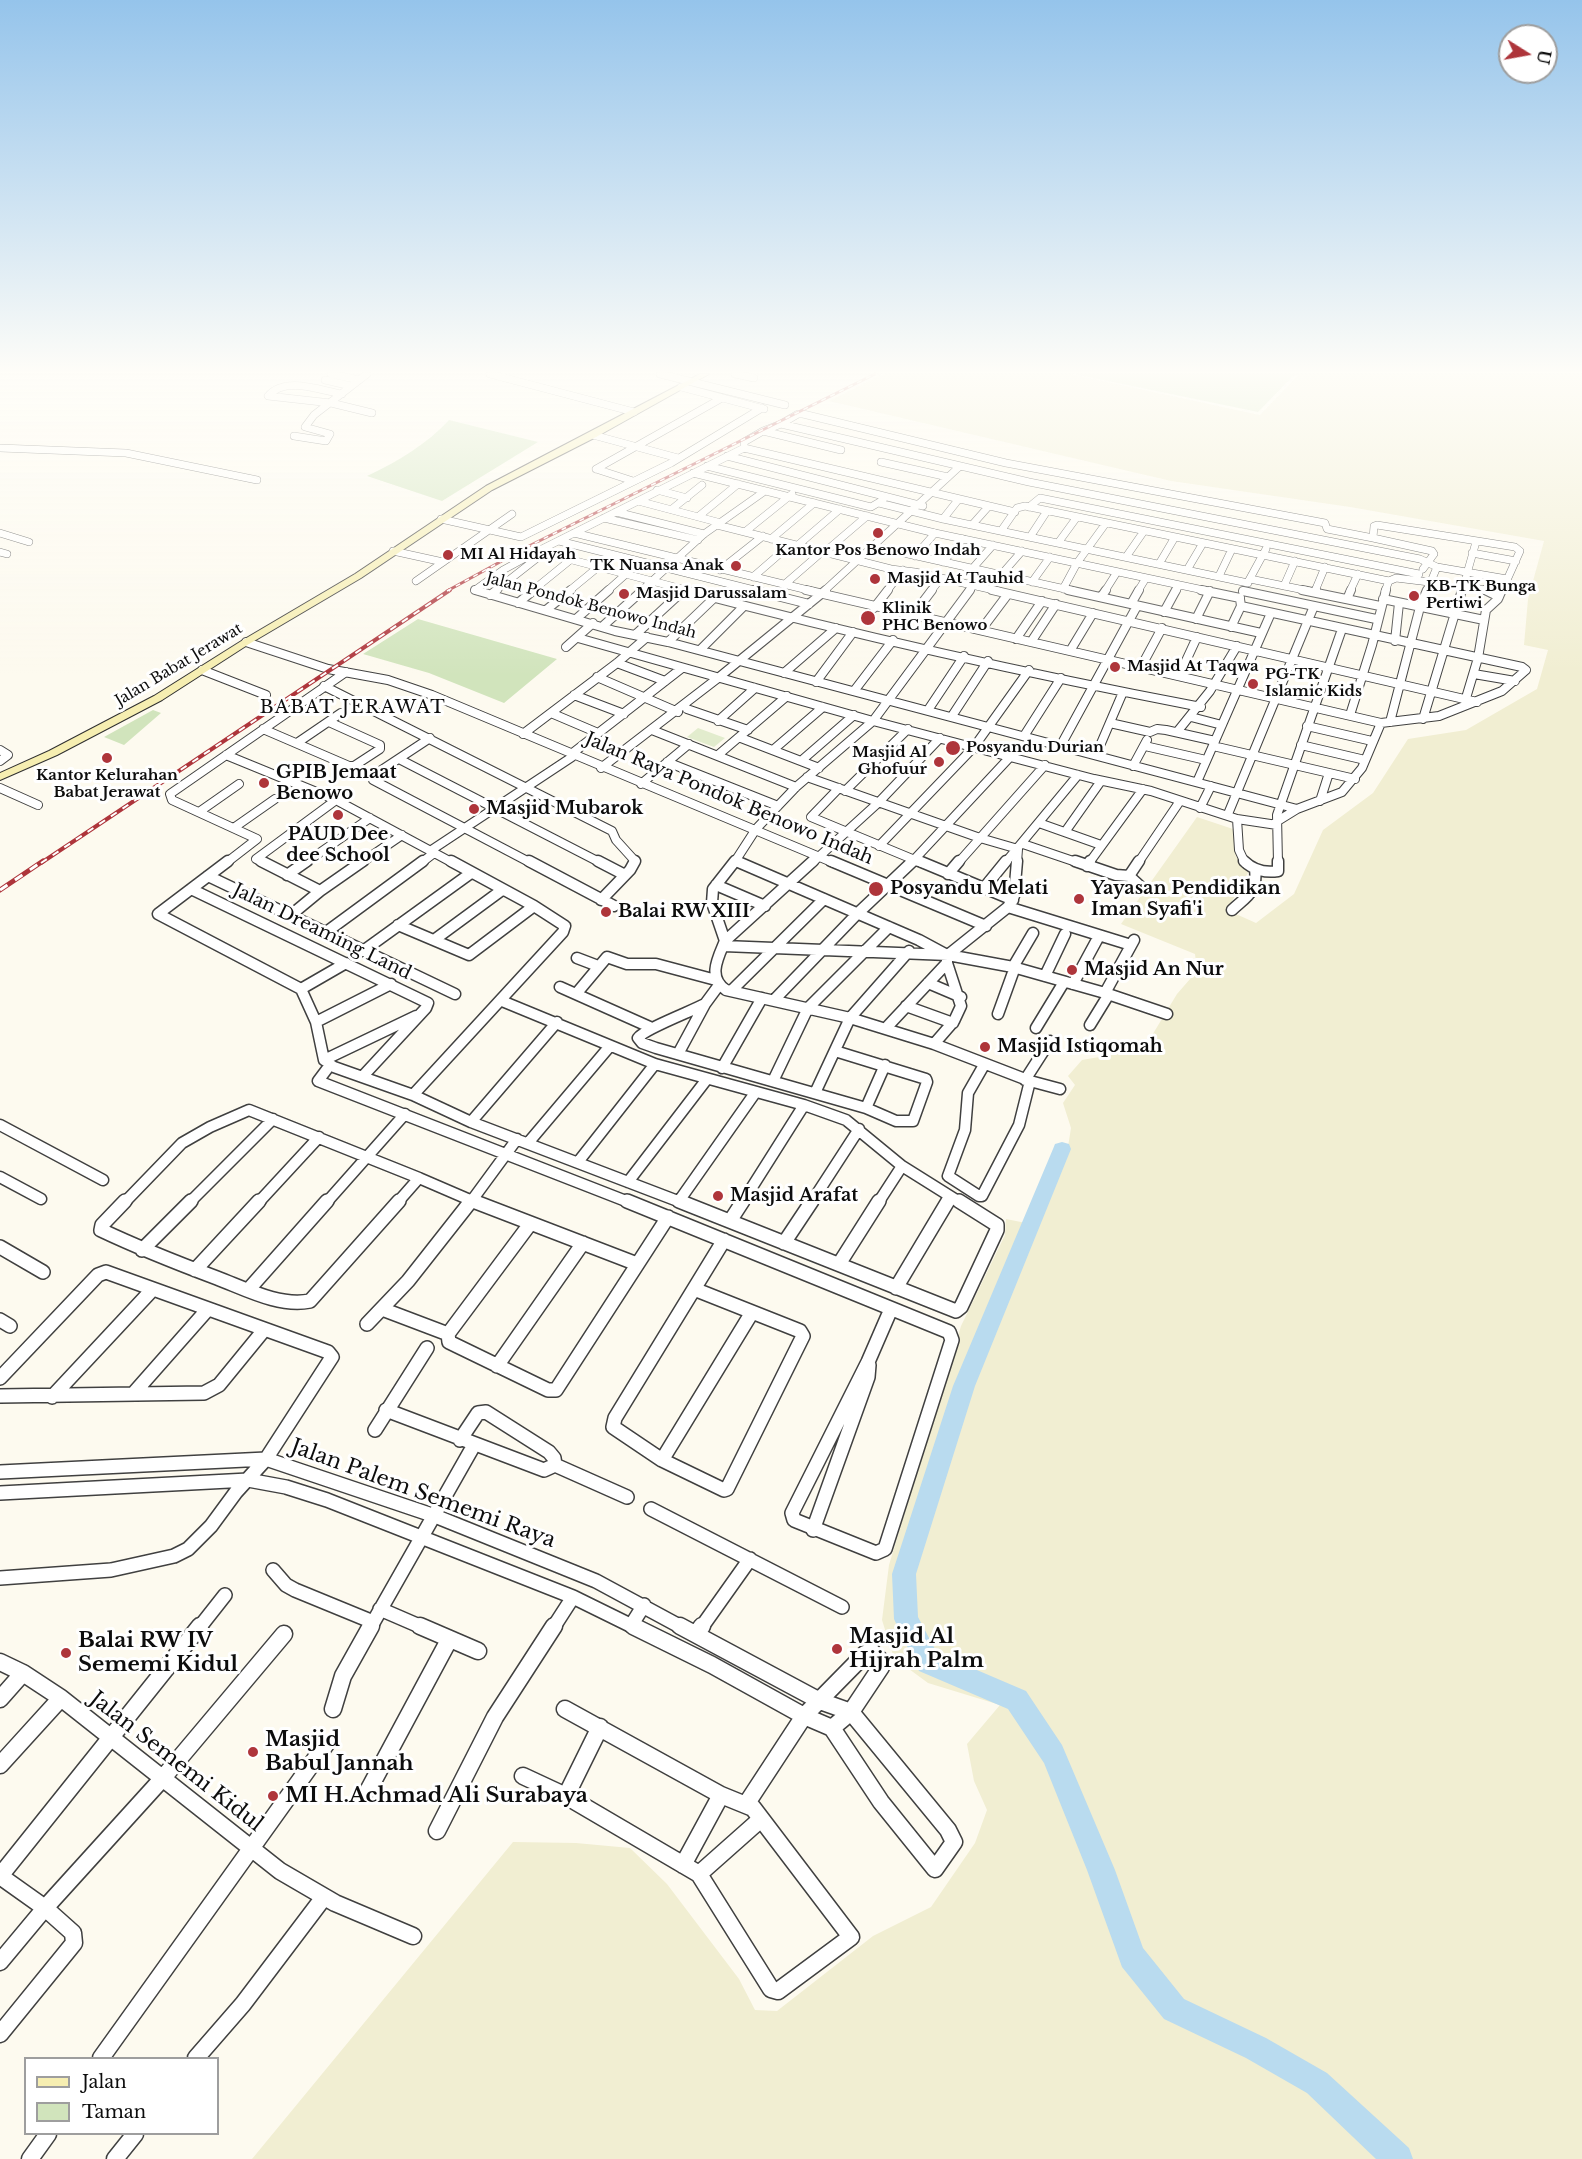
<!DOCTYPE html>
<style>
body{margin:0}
#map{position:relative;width:1582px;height:2159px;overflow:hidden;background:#fdfaef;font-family:"Libre Baskerville",serif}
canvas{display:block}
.legend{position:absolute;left:24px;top:2057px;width:195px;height:78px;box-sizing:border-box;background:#fff;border:2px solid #9e9e9e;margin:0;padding:8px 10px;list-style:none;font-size:18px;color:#0d0d0d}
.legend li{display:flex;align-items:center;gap:12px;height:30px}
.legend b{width:30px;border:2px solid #9e9e9e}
.north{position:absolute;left:1498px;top:24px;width:60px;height:60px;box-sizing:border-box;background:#fff;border:2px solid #9e9e9e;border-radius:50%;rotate:101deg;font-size:16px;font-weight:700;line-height:24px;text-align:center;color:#0d0d0d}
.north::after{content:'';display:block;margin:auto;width:21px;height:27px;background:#ae353b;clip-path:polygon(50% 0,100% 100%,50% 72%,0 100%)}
</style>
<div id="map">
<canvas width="1582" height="2159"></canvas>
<ul class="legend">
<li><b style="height:8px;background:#f6eeb1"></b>Jalan</li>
<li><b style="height:16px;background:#d1e4bc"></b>Taman</li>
</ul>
<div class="north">U</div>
</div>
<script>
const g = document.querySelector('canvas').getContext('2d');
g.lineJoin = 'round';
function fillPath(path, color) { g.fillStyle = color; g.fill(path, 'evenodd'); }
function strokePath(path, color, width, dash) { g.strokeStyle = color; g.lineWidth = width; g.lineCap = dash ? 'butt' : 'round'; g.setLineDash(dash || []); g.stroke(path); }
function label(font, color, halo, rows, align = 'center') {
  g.font = font + ' "Libre Baskerville",serif'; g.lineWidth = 6; g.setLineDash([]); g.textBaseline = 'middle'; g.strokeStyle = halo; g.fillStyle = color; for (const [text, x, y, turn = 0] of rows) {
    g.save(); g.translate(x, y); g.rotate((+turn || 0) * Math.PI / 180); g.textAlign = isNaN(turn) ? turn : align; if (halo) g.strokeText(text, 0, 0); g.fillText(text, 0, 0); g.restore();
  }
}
const farmland = new Path2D(`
 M883,374h187l190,41 39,-41h283v1785h-1330l261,-317 63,1 54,5 37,36 72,95 16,31 22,1 96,-75 58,-29 44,-64 12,-33 -13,-29 -7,-37 33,-39 -72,-22 -34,-25 -12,-38 7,-55 72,-239 44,-91 1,-16 25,5 36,-71 4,-25 -8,-25 12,-18 -7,-9 14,-16 51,-9 18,-14 26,-43 20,-23 -2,-17 -74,-30 76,-107 36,12 3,27 13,15 -22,39 29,13 38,-29 29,-64 50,-37 35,-54 58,-9 71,-41 11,-39 -24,-5 4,-46 16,-58 -194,-34 -179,-26 -342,-80z`);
const green = new Path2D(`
 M1074,374h221l-37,38z
 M449,420l89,22 -96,59 -75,-25c30,-14 60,-32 82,-56z
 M418,619l139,40 -53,44 -75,-30 -66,-19z
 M153,710l8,3 -37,32 -20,-8z`);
const pitch = new Path2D(`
 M698,728l27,10 -11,9 -27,-10z`);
const river = new Path2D(`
 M1062,1142l7,2 2,5 -96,237 -59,188 2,43 19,36 89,38 36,54 53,125 28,78 41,51 82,39 61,35 82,75 4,11h-37l-69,-66 -61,-35 -82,-39 -42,-52 -35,-97 -43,-107 -36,-54 -89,-38 -25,-52 -2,-45 61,-188 100,-237 2,-5z`);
const streetFar4 = new Path2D(`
 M331,374l28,6
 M490,374l144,38
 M660,374l125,31
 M735,374l19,4
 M325,380l26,6
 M681,387l83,22
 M342,394c-23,-4 -57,-18 -74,2l63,7 41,10
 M781,424l17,-10h5l203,49 319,60 2,6 46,9 1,-12 3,-1 138,22 5,4 -18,40
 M763,431l18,-7 248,58 391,77 17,8 70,12
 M593,435l85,23
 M294,436l32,5 4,-7 -25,-7 9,-12 53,-41
 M0,448l126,5 131,27
 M744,448l271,64
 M744,448v-6l19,-11 78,19
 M727,456l196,50
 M881,462l67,15
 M707,466l164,41 12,-7
 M596,469l126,-71
 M596,469l37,12
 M693,473l242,60 273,58
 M657,490l30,8
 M638,501l83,22
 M879,503l64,16 305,64
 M1029,507l11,-9 379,76
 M672,509l30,-24
 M616,512l88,22
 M699,516l39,-32
 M604,518l94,22
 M441,519l80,18 150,-74 91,-55
 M943,519l15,-19
 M717,525l174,44 24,3 83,19
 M972,525l16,-18
 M746,531l46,-37
 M1001,531l16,-23 8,-2 364,75 7,-3 33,4
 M0,533l29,9
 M574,533l238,58
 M1030,537l17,-26
 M1373,538l59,13 2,3 -11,15
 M771,539l43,-36
 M559,541l199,50
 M1058,543l19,-26
 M798,545l42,-36
 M872,546l202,45
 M393,551l50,11
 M538,551l152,40
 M826,551l41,-35
 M0,552l7,2
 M1472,553l44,8
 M915,556l20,-23
 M1126,557l18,-26
 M943,562l20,-23
 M1159,564l16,-27
 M972,569l21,-24
 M720,570l43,-34
 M1187,570l16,-27
 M1001,575l21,-24
 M1219,576l13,-27
 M753,577l38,-33
 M1250,579l59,12
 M416,581l96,-67
 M1032,582l18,-25
 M1248,582l18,-33
 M785,584l38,-33
 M1462,585l26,6
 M1284,586l11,-25
 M1063,589l14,-26 29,-40
 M479,591l-4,-1 28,-20 35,-19 206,-103
 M495,591l46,-36
 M532,591l37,-30
 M569,591l28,-23
 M607,591l18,-16
 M641,591l63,-57 61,-43
 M824,591l135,-124
 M887,591l16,-21
 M931,591l10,-13
 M969,591l15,-20
 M1105,591l12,-19
 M1138,591l8,-13
 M1176,591l3,-6
 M1315,591l10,-24
 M1350,591l8,-17
 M1385,591l4,-10
 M1427,591l10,-24
 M1462,591l14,-49`);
const streetFar3 = new Path2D(`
 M475,590l140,41 53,11 629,167
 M684,590c171,45 344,84 517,117
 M753,590l56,14
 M806,590l575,133
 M992,590l485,112
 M1068,590l193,43
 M1201,590l39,8
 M1302,590l78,16
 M1485,590l14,7
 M1243,591l133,28
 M1315,592l1,-2
 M490,595l7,-5
 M1101,597l5,-7
 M1347,599l4,-9
 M1383,599l101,21
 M518,603l16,-13
 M1131,604l8,-14
 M1241,606l281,61 4,3 -24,21 -63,25 -58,7 -19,45 -20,24 -45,17 -21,13
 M874,608l14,-18
 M546,610l25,-20
 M1164,612l12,-22
 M913,615l19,-25
 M576,619l33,-29
 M1196,619l14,-28
 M604,625l39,-35
 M1231,627l10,-21 -1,-7
 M981,630l27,-36
 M635,635l49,-45
 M578,638l295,83 221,58 57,12 86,28 40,6
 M1016,639l26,-38
 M1395,641l4,-38
 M246,642l82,27 60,11 44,15 402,168
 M668,642l46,-44
 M1031,642l25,-38
 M566,647l27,-24
 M700,650l44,-44
 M1070,651l23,-38
 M617,663l48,18
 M1141,667l21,-39
 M202,670l64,25
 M784,673l52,-45
 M1474,674l41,7
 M1179,676l18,-39
 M597,677l81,35
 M816,682l37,-50
 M324,686l288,145 4,9 19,21 -1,2
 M854,691l39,-51
 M574,695l50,19
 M1466,698l12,-40 8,-48 12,-11 4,-9
 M687,709l61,21
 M928,710l36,-54
 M551,713l47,20
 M1350,715l22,-70 14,-55
 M952,716l36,-55
 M1191,717l31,8
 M1423,719l39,-129
 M718,721l37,-33
 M1390,722l30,-115 7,-17
 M1110,723l40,9 7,-3 9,1 49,11
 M1307,726l65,15
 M263,729l86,37h5l26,-17v-4l-51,-23
 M652,730l144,57
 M1177,732l33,-41 27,-45
 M523,734l94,-71 30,-26
 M1024,736l37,-58
 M430,738l-56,37 -1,5 158,83
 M741,738l78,30
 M297,743l44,-30
 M1061,745l76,-139
 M1301,745l64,15
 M1145,746l61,14
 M1213,746l142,33
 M0,750l8,5 -8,6
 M773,750l50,-43
 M226,755l110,45 117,63
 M718,755l69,-59
 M1096,755l27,-63
 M399,759l202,104
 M801,761l53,-46
 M667,762l111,44
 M1133,766l14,-26
 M601,768l117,-90 108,-88
 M807,777l173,61 38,11 -1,14
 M1197,782l74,-169
 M641,784l48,-40
 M0,788l38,17
 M839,788l-28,29 111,46
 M845,791l63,-62
 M1320,801l9,-28
 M1200,808l11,-22
 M199,812l40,-28
 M1228,814l86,-208
 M1237,819l2,31 6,13
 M1039,823l62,22
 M235,827l40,-28
 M1065,832l36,-51
 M1023,844l56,19
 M879,846l95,-99 55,-77
 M430,851l142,-94 2,-5 108,-84
 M735,861l4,2
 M226,863l31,-24 -85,-39 -2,-6 176,-122
 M264,863l-8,-4 80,-59
 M305,863l65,-45
 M361,863l41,-28
 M421,863l13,-10
 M734,863l22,-34 40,-42 77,-66 97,-131
 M812,863l67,-61 61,-64
 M911,863l99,-106
 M958,863l87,-98
 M1005,863l73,-88
 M1089,863l54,-74
 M1138,863l42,-62
 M1278,863l-1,-48 65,-186`);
const streetFar2 = new Path2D(`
 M228,861l-70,53 143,75 15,33 8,38
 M261,861l59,30
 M529,861l85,45
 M598,861l27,14
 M735,861l-22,28 -1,14 13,38c-7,17 -18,36 1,49l124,28 84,26 20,-23 7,-15 -14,-43
 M736,861l183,79 26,14
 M831,861l155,65
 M919,861l94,39
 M1075,861l41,14 13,1
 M1244,861c9,9 22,12 34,10v-10
 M1087,866l3,-5
 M948,874l11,-13
 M287,875l20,-14
 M208,876l247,118
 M1129,876l10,-15
 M1129,876l12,11
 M716,885l49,21
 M984,888l22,-27
 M191,889l237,114 -2,5 -63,68
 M601,900l29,-30 5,-9
 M1008,907l123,38
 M1232,910c15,-14 26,-18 23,-41
 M291,915l29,-24 43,-30
 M398,925l71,30 65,-49
 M325,933l98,-72
 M434,940l68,-50
 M725,941l88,-80
 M724,946l224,9 65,12 92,26 62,21
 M363,951l108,-78
 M948,955l60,-48 6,-11 3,-35
 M577,958l21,8
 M1013,967l20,-34
 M1045,976l20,-42
 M928,983l33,14
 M1073,984l26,-48
 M560,987l92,41
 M301,989l45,-26
 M731,991l93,-92
 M1105,993l29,-53
 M576,994l31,-37 20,7h29l60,16
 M774,1000l83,-86 56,-53
 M502,1001l153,63 149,41 42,15 56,46 59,37
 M705,1004c-13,7 -61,25 -67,34l4,5 14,5 210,60 30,13h17l14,-39 -1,-3 -91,-28
 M906,1006l47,17
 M998,1014l17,-47
 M316,1022l75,-38
 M1090,1025l19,-31
 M886,1028l61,-65v-4
 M1036,1028l28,-46
 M934,1044l96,37 30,8
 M678,1054l27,-50 14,-19
 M324,1060l10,7 79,28 58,27 212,81
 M324,1060l92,-44
 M330,1065l-12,16 313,122
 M984,1065l-16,28 -3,37 -17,46 31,20h3l37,-71 11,-44
 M722,1068l40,-70
 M1025,1080l25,-39
 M773,1081l35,-73 81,-81
 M815,1093l35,-75 59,-67
 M413,1095l150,-163 2,-6 -31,-20 -83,-45
 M866,1108l19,-43
 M471,1122l86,-100
 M0,1125l103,55
 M528,1143l82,-97
 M578,1162l77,-98
 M0,1177l41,22
 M419,1178l58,25
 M628,1182l79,-103
 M679,1201l76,-108
 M124,1203l58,-60 28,-16 39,-17 170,68
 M189,1203l84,-84
 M258,1203l61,-66
 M326,1203l79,-89
 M397,1203l22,-25
 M470,1203l47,-64
 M742,1203l62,-98
 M811,1203l48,-74
 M878,1203l24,-37
 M947,1203l3,-6`);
const streetFar1 = new Path2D(`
 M125,1201l-23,24 -1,5c38,18 76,33 116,48 29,11 62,29 93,23l89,-100
 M473,1201l164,63
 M627,1201l322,131 3,8 -67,209 -9,4 -82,-33 -2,-7 76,-151 23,-53
 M679,1201l277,110 5,-4 36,-77v-5l-38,-24
 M730,1221l13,-20
 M784,1243l28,-42
 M0,1247l43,25
 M142,1250l49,-49
 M839,1264l40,-63
 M195,1270l64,-69
 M896,1288l52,-87
 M249,1289l78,-88
 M694,1289l106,42 3,5 -76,153 -3,1 -62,-30 -49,-33 2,-9z
 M694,1289l30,-49
 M382,1309l66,25
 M0,1320l10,6
 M367,1324l41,-43 63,-80
 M448,1334l1,8 99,48h8l112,-173
 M448,1334l82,-110
 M497,1366l86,-123
 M0,1378l98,-103 8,-3 222,80 4,5 -66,102 -30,33 -25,34 -23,23 -14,7 -63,14 -111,8
 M133,1394l75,-85
 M0,1396l204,-3 15,-8 45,-55
 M52,1397l100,-107
 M386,1410l158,60 11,-5 72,32
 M375,1430l52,-82
 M460,1440l18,-27 8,-1 63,40 5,6 1,7
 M662,1460l89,-146
 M0,1472l266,-13 169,57 161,65 87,47
 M0,1493l248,-13 38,7 41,13 246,97 63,31
 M651,1509l191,98
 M813,1530l55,-153 1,-12
 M273,1570l13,15 9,5 78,32
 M380,1609l44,19
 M632,1624l12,-19
 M199,1628l26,-33
 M370,1628l104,-183
 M553,1628l20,-31
 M701,1628l49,-69`);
const street = new Path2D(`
 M420,1626l58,25
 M633,1626l79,39 92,51 28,12 49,74 54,67 19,-27 -6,-12 -97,-118 -31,-11 -140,-75
 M697,1633l5,-7
 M0,1662l23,11 38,25 219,173 55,32 78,33
 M0,1699l23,-26
 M333,1709l10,-33 28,-50
 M0,1765l61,-67
 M523,1776l43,20 133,78 72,115 7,2 73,-54 -98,-129 -32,-13 -156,-86
 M369,1789l80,-149
 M566,1796l34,-69
 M747,1803l57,-87 61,-62 7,-2 10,10 -1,5 -30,45 -19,16
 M437,1831l58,-114 59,-91
 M683,1865l38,-70
 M699,1874l62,-55
 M0,1876l200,-250
 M0,1876l45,32 28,25 1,10 -74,91
 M0,1962l45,-54 117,-129 122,-145
 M101,2058l225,-314
 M196,2058l47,-54 81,-107
 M30,2159l18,-25
 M115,2159l20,-25`);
const secondary = new Path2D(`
 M700,374h9l-113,63 -104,53 -131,88 -112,66 -87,56 -105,55 -57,25v-7l49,-22 105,-55 89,-56 112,-66 131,-88z`);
const railFar2 = new Path2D(`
 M447,591l84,-46 344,-171`);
const railFar1 = new Path2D(`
 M41,863l409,-273`);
const rail = new Path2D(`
 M0,890l43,-29`);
const markers = [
 [878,533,6,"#ae353b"],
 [448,555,6,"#ae353b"],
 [736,566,6,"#ae353b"],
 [875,579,6,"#ae353b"],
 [624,594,6,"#ae353b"],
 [1414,596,6,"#ae353b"],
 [868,618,8,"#ae353b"],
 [1115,667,6,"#ae353b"],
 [1253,684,6,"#ae353b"],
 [953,748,8,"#ae353b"],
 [107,758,6,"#ae353b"],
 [939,762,6,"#ae353b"],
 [264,783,6,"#ae353b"],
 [474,809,6,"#ae353b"],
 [338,815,6,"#ae353b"],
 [876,889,8,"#ae353b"],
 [1079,899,6,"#ae353b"],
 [606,912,6,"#ae353b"],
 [1072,970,6,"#ae353b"],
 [985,1047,6,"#ae353b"],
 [718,1196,6,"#ae353b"],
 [837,1649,6,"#ae353b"],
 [66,1653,6,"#ae353b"],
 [253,1752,6,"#ae353b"],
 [273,1796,6,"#ae353b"]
];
const farPoinames = [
 ["Kantor Pos Benowo Indah",878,551,"center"],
 ["MI Al Hidayah",460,555],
 ["TK Nuansa Anak",724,566,"right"],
 ["Masjid At Tauhid",887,579],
 ["KB-TK Bunga",1426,587],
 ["Pertiwi",1426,604],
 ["Masjid Darussalam",636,594],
 ["Klinik",882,609],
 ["PHC Benowo",882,626],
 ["Masjid At Taqwa",1127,667],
 ["PG-TK",1265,675],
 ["Islamic Kids",1265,692],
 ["Posyandu Durian",966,748],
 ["Masjid Al",927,753,"right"],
 ["Ghofuur",927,770,"right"],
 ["Kantor Kelurahan",107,776,"center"],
 ["Babat Jerawat",107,793,"center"]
];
const farStreetnames = [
 ["Jalan Pondok Benowo Indah",591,606,15],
 ["Jalan Babat Jerawat",179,665,-31]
];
const farQuarternames = [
 ["BABAT JERAWAT",353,708]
];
const poiNames = [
 ["GPIB Jemaat",276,773],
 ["Benowo",276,794],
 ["Masjid Mubarok",486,809],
 ["PAUD Dee",338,835,"center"],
 ["dee School",338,856,"center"],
 ["Posyandu Melati",890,889],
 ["Yayasan Pendidikan",1091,889],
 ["Iman Syafi'i",1091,910],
 ["Balai RW XIII",618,912],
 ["Masjid An Nur",1084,970],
 ["Masjid Istiqomah",997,1047],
 ["Masjid Arafat",730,1196]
];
const streetNames = [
 ["Jalan Raya Pondok Benowo Indah",729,799,23],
 ["Jalan Dreaming Land",322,932,26]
];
const nearStreetnames = [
 ["Jalan Palem Sememi Raya",423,1494,20],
 ["Jalan Sememi Kidul",176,1762,38]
];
const nearPoinames = [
 ["Masjid Al",849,1637],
 ["Hijrah Palm",849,1661],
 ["Balai RW IV",78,1641],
 ["Sememi Kidul",78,1665],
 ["Masjid",265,1740],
 ["Babul Jannah",265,1764],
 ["MI H.Achmad Ali Surabaya",285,1796]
];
fillPath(farmland, '#f1eed2');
fillPath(green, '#d1e4bc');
fillPath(pitch, '#e2eccd');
fillPath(river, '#b9dbef');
strokePath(streetFar4, '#404040', 8);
strokePath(streetFar3, '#404040', 10);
strokePath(streetFar2, '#404040', 13);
strokePath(streetFar1, '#404040', 16);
strokePath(street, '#404040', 19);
strokePath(secondary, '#2f2f2f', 2);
strokePath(streetFar4, '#fff', 7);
strokePath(streetFar3, '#fff', 8);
strokePath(streetFar2, '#fff', 10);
strokePath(streetFar1, '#fff', 13);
strokePath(street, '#fff', 16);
fillPath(secondary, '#f6eeb1');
strokePath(railFar2, '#ae353b', 3);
strokePath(railFar1, '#ae353b', 4);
strokePath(rail, '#ae353b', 5);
strokePath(railFar2, '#fff', 1.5, [5]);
strokePath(railFar1, '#fff', 2, [7]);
strokePath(rail, '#fff', 3, [9]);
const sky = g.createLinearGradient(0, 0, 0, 676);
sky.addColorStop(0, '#95c4eb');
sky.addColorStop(0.55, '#fefdf8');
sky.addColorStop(1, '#fefdf800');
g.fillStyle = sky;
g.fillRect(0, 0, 1582, 676);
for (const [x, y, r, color] of markers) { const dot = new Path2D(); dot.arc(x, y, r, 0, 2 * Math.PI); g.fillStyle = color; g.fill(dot); strokePath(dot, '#fff', 2); }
label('bold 15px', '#0d0d0d', '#fff', farPoinames, 'left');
label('15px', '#0d0d0d', '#fff', farStreetnames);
g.letterSpacing = '1.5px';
label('18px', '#0d0d0d', '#fff', farQuarternames);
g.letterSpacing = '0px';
label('bold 18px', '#0d0d0d', '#fff', poiNames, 'left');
label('18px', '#0d0d0d', '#fff', streetNames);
label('21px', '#0d0d0d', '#fff', nearStreetnames);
label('bold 21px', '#0d0d0d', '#fff', nearPoinames, 'left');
</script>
